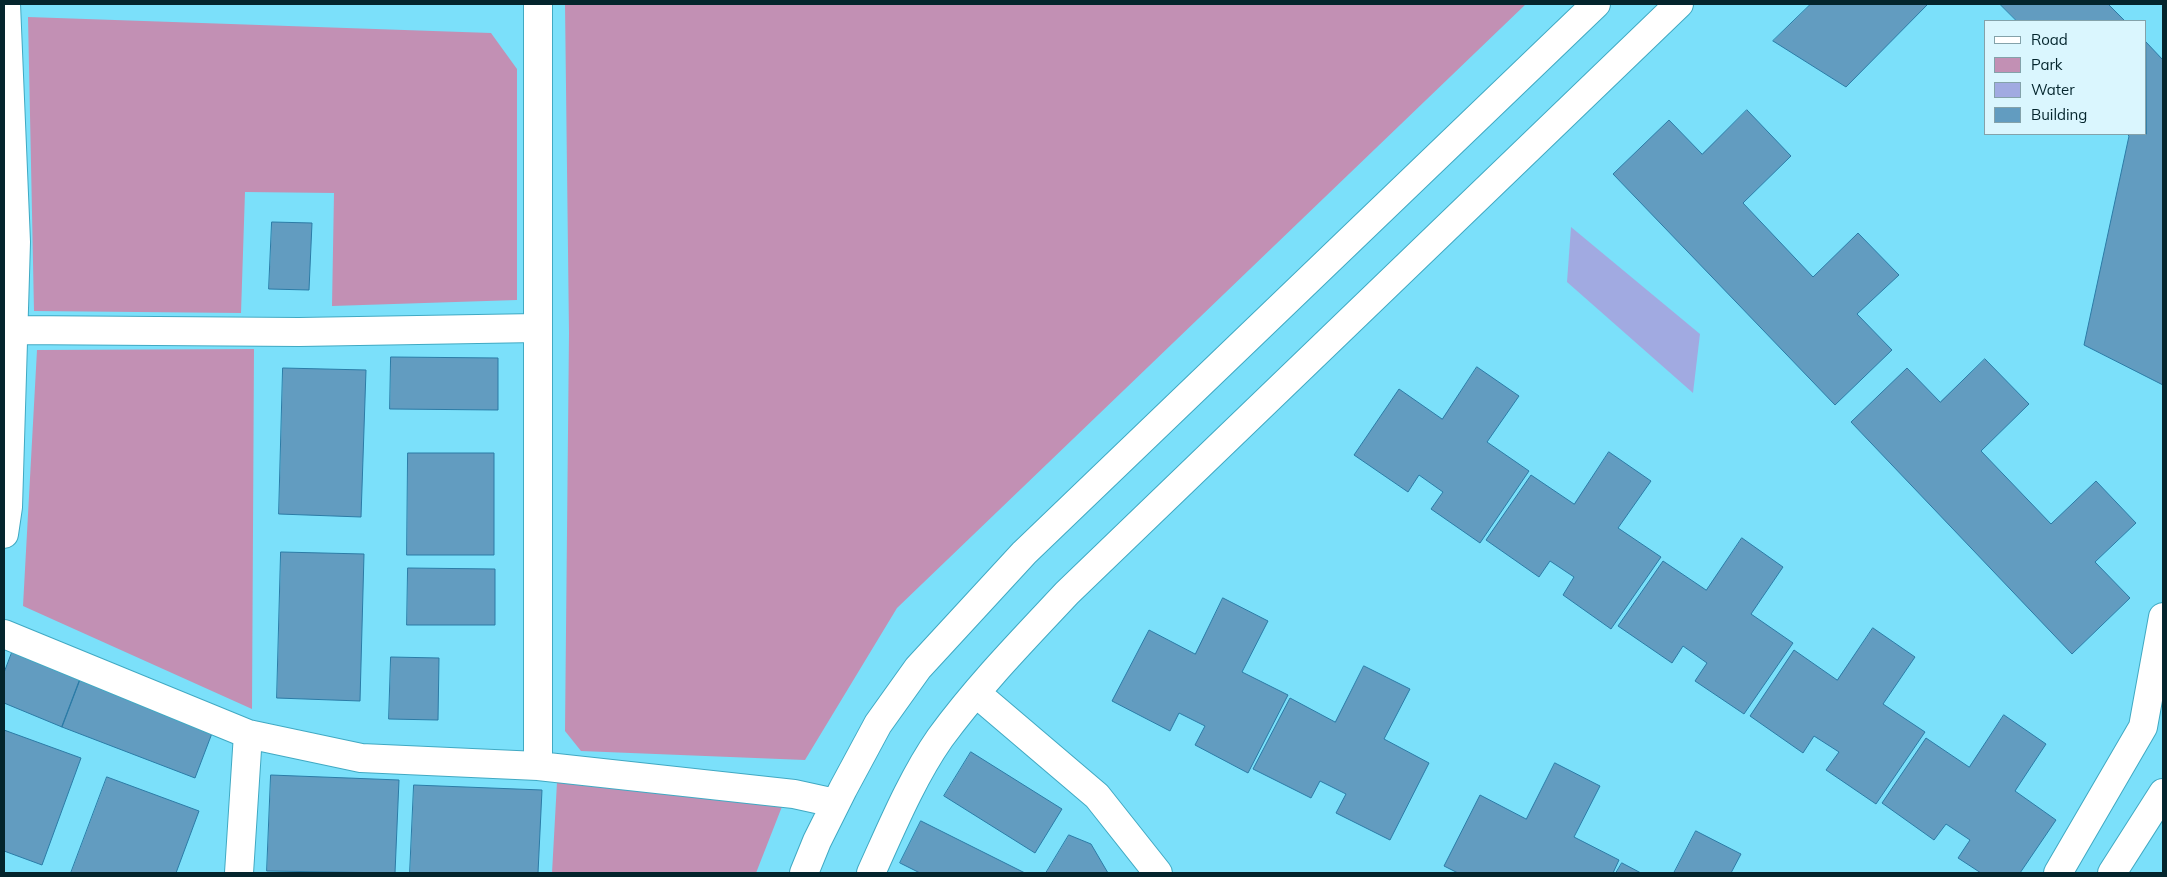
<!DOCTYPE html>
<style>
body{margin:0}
#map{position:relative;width:2167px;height:877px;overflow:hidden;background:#7be0fa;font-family:Mulish,sans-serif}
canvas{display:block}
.frame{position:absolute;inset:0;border:5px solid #04252d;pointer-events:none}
.legend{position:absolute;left:1984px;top:20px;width:162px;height:115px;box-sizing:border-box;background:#daf6fe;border:1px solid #84a2aa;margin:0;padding:6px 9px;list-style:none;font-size:15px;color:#04252d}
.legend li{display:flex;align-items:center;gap:10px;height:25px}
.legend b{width:25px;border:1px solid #84a2aa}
</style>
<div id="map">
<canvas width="2167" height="877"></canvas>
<div class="frame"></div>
<ul class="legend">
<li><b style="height:6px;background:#fff"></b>Road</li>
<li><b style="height:14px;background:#c290b4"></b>Park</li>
<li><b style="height:14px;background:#a1aae1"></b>Water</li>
<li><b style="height:14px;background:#629cc0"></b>Building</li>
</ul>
</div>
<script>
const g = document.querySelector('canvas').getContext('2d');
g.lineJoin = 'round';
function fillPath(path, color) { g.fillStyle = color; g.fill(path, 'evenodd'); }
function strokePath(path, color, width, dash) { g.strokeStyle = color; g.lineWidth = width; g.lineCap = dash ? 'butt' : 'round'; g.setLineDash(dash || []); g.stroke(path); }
const green = new Path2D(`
 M565,4h961l-629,604 -92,152 -224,-9 -16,-20 4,-398z
 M28,17l463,16 26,36v231l-185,6 2,-113 -89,-1 -4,121 -207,-2z
 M254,349l-2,360 -229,-103 14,-256z
 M557,782l226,22 -27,69h-204z`);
const water = new Path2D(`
 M1571,227l129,107 -7,59 -126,-111z`);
const building = new Path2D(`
 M1811,4h117l-82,83 -73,-46z
 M2000,4h108l17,17h-108z
 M2146,42l17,18v325l-79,-40 45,-209 -2,-2h19z
 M1747,110l44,46 -48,47 70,74 45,-44 41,42 -42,39 35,36 -57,55 -222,-231 56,-54 33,34z
 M272,222l40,1 -3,67 -40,-1z
 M391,357l107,1v52l-108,-1z
 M1985,359l44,45 -48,47 70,73 45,-43 40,42 -41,39 35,36 -58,56 -221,-232 56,-54 33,34z
 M1477,367l42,29 -32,46 42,29 -49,72 -49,-34 12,-17 -24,-17 -11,17 -54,-37 45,-66 43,30z
 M283,368l83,2 -5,147 -82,-3z
 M1609,452l42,29 -33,47 43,29 -50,72 -48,-34 11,-18 -24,-16 -11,16 -53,-37 45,-65 43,29z
 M408,453h86v102h-87z
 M1742,538l41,29 -32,47 42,29 -49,71 -49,-33 12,-18 -24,-17 -11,17 -54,-37 45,-65 43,29z
 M281,552l83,2 -4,147 -83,-3z
 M408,568l87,1v56h-88z
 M1223,598l45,23 -26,51 46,23 -40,78 -53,-28 10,-19 -26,-13 -9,18 -58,-30 37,-71 46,24z
 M1873,628l42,29 -32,47 42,28 -49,72 -50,-34 13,-18 -25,-16 -11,17 -53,-37 44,-66 43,30z
 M13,650l68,27 -19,50 -58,-24v-30z
 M391,657l48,1 -1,62 -49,-1z
 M1364,666l46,23 -26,50 45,24 -39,77 -54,-27 10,-19 -26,-13 -9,17 -58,-29 37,-71 45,24z
 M81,677l133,51 -19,50 -133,-51z
 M2004,715l42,29 -31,47 41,29 -36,53h-39l-23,-15 12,-18 -24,-16 -12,16 -52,-37 44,-65 43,29z
 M4,730l77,28 -39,107 -38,-14z
 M971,752l91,57 -27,44 -91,-57z
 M1555,763l45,23 -26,51 45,23 -6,13h-155l-14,-7 36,-71 46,24z
 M271,775l128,5 -4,93 -128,-2z
 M107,777l92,34 -23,62h-105z
 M414,785l128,5 -4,83h-128z
 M921,821l104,52h-105l-20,-10z
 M1696,831l45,23 -10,19h-57z
 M1069,835l22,9 17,29h-62z
 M1622,863l19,10h-25z`);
const minor = new Path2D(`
 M14,330l285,2 238,-4
 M4,534l4,-27 8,-265 -10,-238
 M4,634l244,100 113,24 177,8 256,28 41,9
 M976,693l121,103 61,77
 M538,766v-762
 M239,873l9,-139
 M804,873l13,-32 26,-52 35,-65 40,-56 106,-115 572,-549
 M871,873c20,-44 41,-95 69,-135 38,-52 83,-98 127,-145l612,-589
 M2058,873l85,-146 20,-110
 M2112,873l51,-80`);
fillPath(green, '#c290b4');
fillPath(water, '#a1aae1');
fillPath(building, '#629cc0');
strokePath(building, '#2b7ba6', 1);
strokePath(minor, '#40a9c3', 30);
strokePath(minor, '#fff', 28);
</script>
